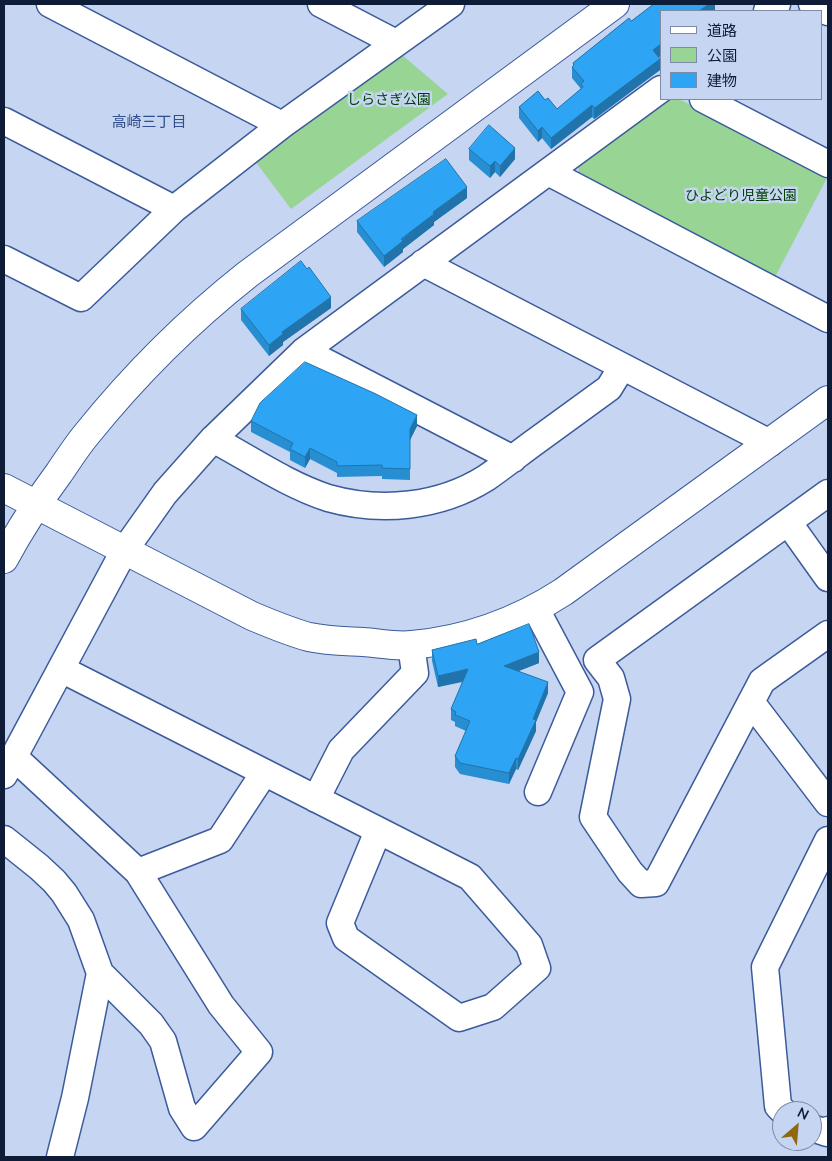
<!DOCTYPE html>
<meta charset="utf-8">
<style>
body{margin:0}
#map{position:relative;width:832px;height:1161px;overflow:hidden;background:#c6d5f2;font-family:Mulish,"Noto Sans JP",sans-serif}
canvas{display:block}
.frame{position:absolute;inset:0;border:5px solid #0f1c37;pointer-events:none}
.legend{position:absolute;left:660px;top:10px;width:162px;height:90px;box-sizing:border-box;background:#c6d5f2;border:1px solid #7d8ba7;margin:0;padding:6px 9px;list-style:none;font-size:15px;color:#0f1c37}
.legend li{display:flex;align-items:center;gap:10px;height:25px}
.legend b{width:25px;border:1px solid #7d8ba7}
.north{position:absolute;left:772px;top:1101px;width:50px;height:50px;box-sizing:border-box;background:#c6d5f2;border:1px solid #7d8ba7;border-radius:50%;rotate:27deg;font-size:14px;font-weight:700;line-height:20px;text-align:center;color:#0f1c37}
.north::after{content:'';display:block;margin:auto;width:18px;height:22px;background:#8e6a0d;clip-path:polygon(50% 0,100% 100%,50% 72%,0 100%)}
</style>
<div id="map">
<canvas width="832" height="1161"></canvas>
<div class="frame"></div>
<ul class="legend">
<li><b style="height:6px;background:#fff"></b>道路</li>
<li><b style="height:14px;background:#98d595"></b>公園</li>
<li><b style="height:14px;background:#2ea5f4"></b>建物</li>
</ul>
<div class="north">N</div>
</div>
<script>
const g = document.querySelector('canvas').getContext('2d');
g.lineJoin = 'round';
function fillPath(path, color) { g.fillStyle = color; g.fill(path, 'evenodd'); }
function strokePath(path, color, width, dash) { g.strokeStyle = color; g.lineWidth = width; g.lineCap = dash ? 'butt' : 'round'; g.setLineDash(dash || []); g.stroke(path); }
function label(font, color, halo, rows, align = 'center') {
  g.font = font + ' Mulish,"Noto Sans JP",sans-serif'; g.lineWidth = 5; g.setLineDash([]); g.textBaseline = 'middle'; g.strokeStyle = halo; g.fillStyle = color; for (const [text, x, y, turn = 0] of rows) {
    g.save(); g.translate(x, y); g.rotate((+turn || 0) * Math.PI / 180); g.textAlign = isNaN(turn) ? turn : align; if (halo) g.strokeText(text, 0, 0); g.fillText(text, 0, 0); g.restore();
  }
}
const green = new Path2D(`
 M401,54l47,40 -157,115 -36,-48z
 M665,100h16l147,76 -54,103 -195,-103 -1,-14z`);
const street = new Path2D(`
 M50,4l232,121
 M321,4l75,39
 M812,4l16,8
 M767,11l10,-7
 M703,99l125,65
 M4,121l170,88
 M548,172l280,147
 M4,259l77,39 93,-89 108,-84 169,-121
 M423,263l347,180
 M304,351l209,108
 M213,439c37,20 75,46 115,59 53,15 112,9 158,-20 16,-11 31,-23 46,-34 26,-19 52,-38 77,-56l13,-21
 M828,493l-231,167 14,18 6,21 -24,118 37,55 11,12 15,-1 106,-202 66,-47
 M788,522l40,56
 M536,609l44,83 -42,100
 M61,669l409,208 59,68 8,23 -44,39 -34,11 -113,-80 -6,-15 38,-92
 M751,702l77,101
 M4,775l120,-224 41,-58 48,-54 91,-88 357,-262
 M316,799l25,-49 74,-77 -4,-28
 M4,839l35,28 15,14 10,12 17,27 19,53 51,51 12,17 19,67 12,19 65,-75 -38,-47 -83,-133 -124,-115
 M138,872l82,-32 44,-67
 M783,1111l-5,-5 -13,-139 63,-127
 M812,1128l15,5 1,-3
 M60,1157l15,-59 25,-125`);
const secondary = new Path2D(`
 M4,488l248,128c19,8 38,16 57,21 18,4 36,4 54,5 16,1 33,5 49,3 54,-5 106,-24 151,-53l265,-192
 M4,559c16,-30 35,-59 55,-86 9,-13 17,-26 27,-38 49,-61 100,-112 162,-161l367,-270`);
const wall = new Path2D(`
 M654,4h61v6l-2,1h-52v45l-3,1 2,2v11l-64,48 -2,1 -2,-2 -41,32 -9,-11 -4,4 -19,-24v-11l19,-16 7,9 3,-2 9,11 24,-20 -9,-11v-11l1,-1v-3l56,-45 2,3z
 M469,149l46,10 -15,18 -5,-5 -5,6 -21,-18z
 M467,198l-33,24v3l-31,24v3l-19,15 -27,-35v-11z
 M331,308l-48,34v3l-14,11 -28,-36v-11z
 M251,421l166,5 -7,14v40l-28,-1v-3l-45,1v-4l-27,-14 -5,9 -15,-8v-8l-39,-20z
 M432,650l107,13 -21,8 30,22 -12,29v9l-18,39 -2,-1 -7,15 -49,-10 -5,-7v-11l11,-25 -11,-5v-4l-4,-2v-11l12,-27 -25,5 -6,-26z`);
const shadedWall = new Path2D(`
 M709,4h6v6l-2,1h-14z
 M661,44v12l-8,5v-11z
 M660,59v11l-66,49v-11z
 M592,105v12l-41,32v-11z
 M542,127v11l-4,4v-11z
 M515,148v11l-15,18v-11z
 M495,161v11l-5,6v-12z
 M467,187v11l-33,24v3l-31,24v3l-19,15v-11l49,-44z
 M331,297v11l-48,34v3l-14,11v-11l13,-13z
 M417,415v11l-7,14v-11z
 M310,448v11l-5,9v-11z
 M539,652v11l-35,14v-11z
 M468,669v11l-30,7v-11z
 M548,682v11l-12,29v9l-18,39v-11l15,-40z
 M516,758v11l-7,15v-11z`);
const building = new Path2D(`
 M654,4h55l-10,7h-38v33l-8,6 7,9 -64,48 -2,1 -2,-3 -41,33 -9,-11 -4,4 -19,-24 19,-16 7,9 3,-2 9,11 26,-22 -2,-3 3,-3 -12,-14 2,-2 -1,-2 56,-45 2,3z
 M489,125l26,23 -15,18 -5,-5 -5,5 -21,-17z
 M446,159l21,28 -34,25 1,2 -33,25 2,2 -19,15 -27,-35z
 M301,261l6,8 2,-2 22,30 -49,35 1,2 -14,11 -28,-36z
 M305,362l71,32 41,21 -7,14v40l-28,-1v-3l-45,1v-4l-27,-14 -5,9 -15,-8 3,-6 -42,-22 9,-18z
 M529,624l10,28 -35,14 44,16 -15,37 3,1 -18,39 -2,-1 -7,15 -49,-10 -5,-7 15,-35 -15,-6 1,-3 -5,-3 17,-40 -30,7 -6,-26 44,-11 1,5z`);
const parkNames = [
 ["しらさぎ公園",389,100],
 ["ひよどり児童公園",741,196]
];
const neighbourhoodNames = [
 ["高崎三丁目",149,122]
];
fillPath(green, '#98d595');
strokePath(street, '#3c5b9b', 29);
strokePath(secondary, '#3c5b9b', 30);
strokePath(street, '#fff', 26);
strokePath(secondary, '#fff', 28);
fillPath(wall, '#288ed2');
fillPath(shadedWall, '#2074ab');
fillPath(building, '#2ea5f4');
strokePath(building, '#2074ab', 1);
label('14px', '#004204', '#c6d5f2', parkNames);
label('15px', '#314e8d', '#c6d5f2', neighbourhoodNames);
</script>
